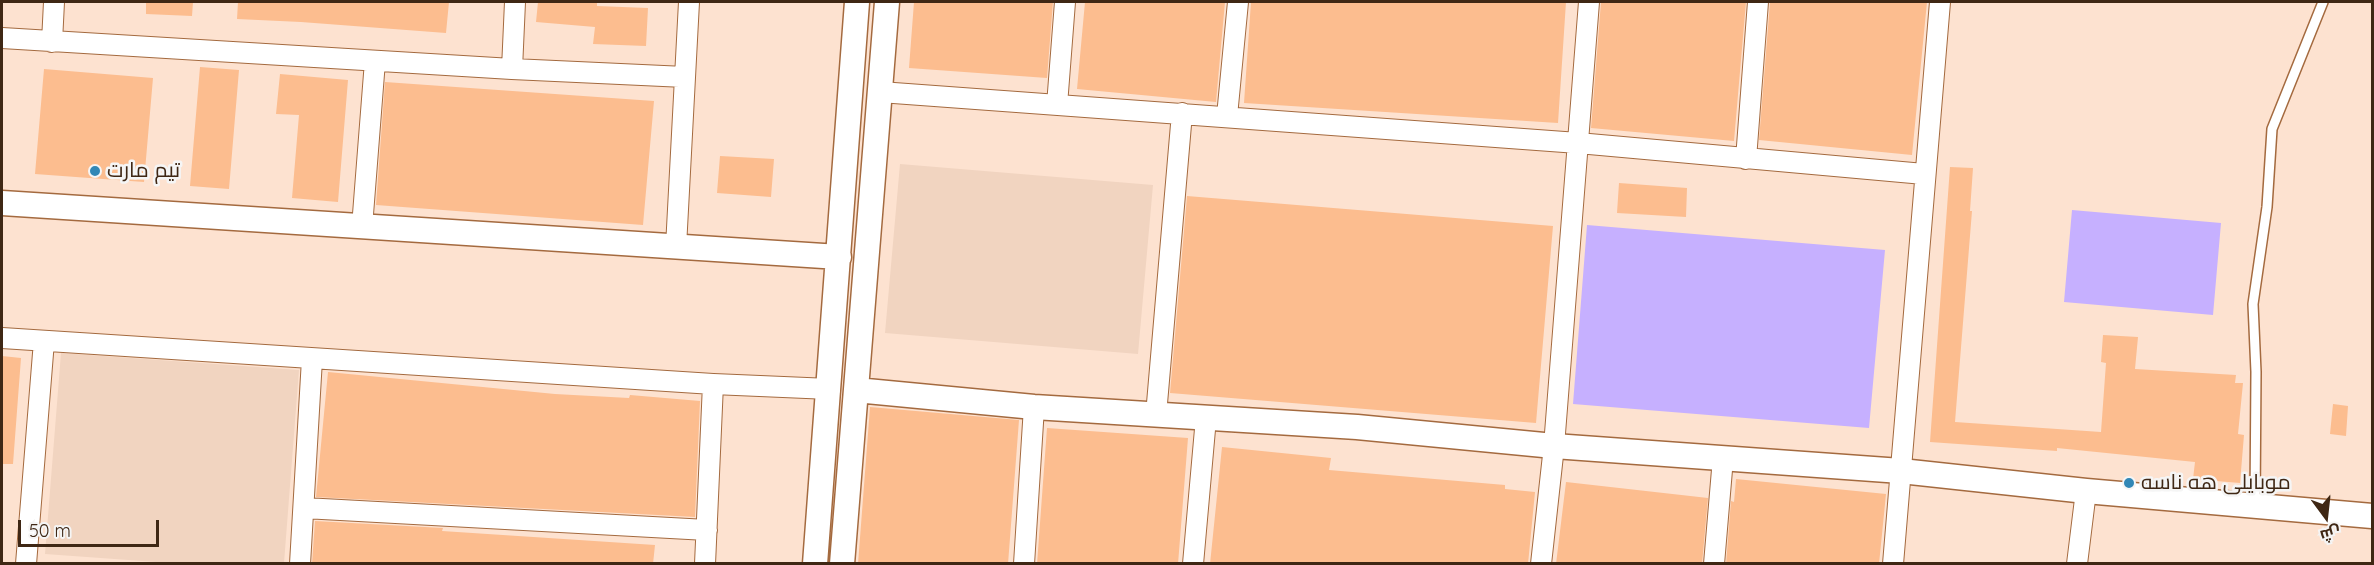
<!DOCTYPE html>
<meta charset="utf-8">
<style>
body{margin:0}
#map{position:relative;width:2374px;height:565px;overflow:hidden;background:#fde2d0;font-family:Quicksand,Cairo,sans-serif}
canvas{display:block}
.frame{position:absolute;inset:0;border:3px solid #3f2714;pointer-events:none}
.north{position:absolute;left:2296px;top:487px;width:60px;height:60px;-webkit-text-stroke:4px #f5f5f5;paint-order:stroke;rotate:165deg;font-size:16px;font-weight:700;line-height:24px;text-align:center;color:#3f2714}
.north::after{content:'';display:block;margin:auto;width:21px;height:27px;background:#3f2714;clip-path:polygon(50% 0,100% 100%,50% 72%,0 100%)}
.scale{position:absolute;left:18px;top:520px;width:141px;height:27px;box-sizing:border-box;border:3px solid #3f2714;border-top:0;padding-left:8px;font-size:18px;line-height:21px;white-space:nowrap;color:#3f2714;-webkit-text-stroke:4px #f5f5f5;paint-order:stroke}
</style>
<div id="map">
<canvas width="2374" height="565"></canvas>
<div class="frame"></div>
<div class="north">ش</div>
<div class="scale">50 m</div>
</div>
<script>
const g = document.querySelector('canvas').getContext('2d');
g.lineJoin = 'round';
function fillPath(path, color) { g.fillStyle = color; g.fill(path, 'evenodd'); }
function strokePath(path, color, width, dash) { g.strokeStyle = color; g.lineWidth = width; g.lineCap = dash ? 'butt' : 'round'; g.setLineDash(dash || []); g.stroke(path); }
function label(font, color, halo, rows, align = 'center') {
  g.font = font + ' Quicksand,Cairo,sans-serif'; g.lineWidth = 5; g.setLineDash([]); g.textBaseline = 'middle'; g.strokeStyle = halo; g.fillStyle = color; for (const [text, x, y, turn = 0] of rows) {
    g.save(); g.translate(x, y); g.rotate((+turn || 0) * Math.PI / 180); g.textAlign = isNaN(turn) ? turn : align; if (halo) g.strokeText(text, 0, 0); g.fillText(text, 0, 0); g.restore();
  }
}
const built = new Path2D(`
 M900,164l253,21 -15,169 -253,-21z
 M61,353l238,17 -15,193h-114l-125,-9z`);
const green = new Path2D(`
 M2072,210l149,13 -8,92 -149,-13z
 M1587,225l298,25 -16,178 -296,-24z`);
const building = new Path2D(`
 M146,2h47l-1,14 -46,-2z
 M238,2h211l-3,31 -145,-11 -64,-3z
 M538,2h59v4l51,2 -2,38 -53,-2 2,-17 -59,-5z
 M914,2h139l-6,76 -138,-10z
 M1085,2h140l-9,100 -139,-13z
 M1251,2h315l-8,121 -314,-20z
 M1601,2h145l-12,139 -143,-13z
 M1770,2h157l-15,153 -153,-15z
 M200,67l39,3 -10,119 -39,-3z
 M44,69l109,9 -9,104 -109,-8z
 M280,74l68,6 -10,122 -46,-4 7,-83 -23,-1z
 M385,82l269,19 -11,124 -267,-20z
 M720,156l54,3 -3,38 -54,-4z
 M1950,167l23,1 -3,43h2l-17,211 146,10 5,-69 -5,-1 2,-27 35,2 -3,32 101,6 -1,8h8l-5,51 6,1 -4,48 -47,-4 2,-17 -138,-14v3l-127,-9z
 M1619,183l68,5 -1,29 -69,-4z
 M1187,196l366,30 -17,197 -366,-30z
 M2,356l19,2 -8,106h-11z
 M328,372l227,22 74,4 1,-3 70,6 -5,116 -379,-20z
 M2333,404l15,2 -2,30 -16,-2z
 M870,407l149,13 -11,144h-150z
 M1047,428l141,10 -10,126h-141z
 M1222,447l109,11 -2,12 176,15v4l30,3 -7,72h-318z
 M1736,479l150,15 -7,70h-153l5,-63 3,1z
 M1566,482l142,16 -6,66h-146z
 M315,521l128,7 -1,3 213,14 -2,19h-341z`);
const service = new Path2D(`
 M2255,504l1,-132 -3,-68 14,-97 5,-78 51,-127`);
const minor = new Path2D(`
 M2,38l510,31 173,8
 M52,42l2,-40
 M512,69l3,-67
 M880,92l698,51 346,31
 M1057,105l8,-103
 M1227,116l11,-114
 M1746,159l12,-157
 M362,227l13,-166
 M676,247l13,-245
 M2,338l711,46 117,5
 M1156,415l26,-302
 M304,508l403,22
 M26,564l18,-223
 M300,564l12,-205
 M705,564l8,-180
 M1024,564l10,-157
 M1193,564l13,-146
 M1541,564l13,-118 35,-444
 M1714,564l9,-106
 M1893,564l47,-562
 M2077,564l9,-73`);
const tertiary = new Path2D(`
 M2,203l837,54
 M856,390l178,17 323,20 197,19 347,25 185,20 286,25
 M815,564l42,-562
 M842,564l45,-562`);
const markers = [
 [95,171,6,"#3187b6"],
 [2129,483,6,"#3187b6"]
];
const poiNames = [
 ["تیم مارت",107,171],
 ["موبایلی هه ناسه",2141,483]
];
fillPath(built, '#f1d4c0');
fillPath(green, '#c6b0ff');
fillPath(building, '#fcbd8f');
strokePath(service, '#a46a3f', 12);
strokePath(minor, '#a46a3f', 22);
strokePath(tertiary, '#a46a3f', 27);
strokePath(service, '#fff', 9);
strokePath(minor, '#fff', 20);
strokePath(tertiary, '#fff', 24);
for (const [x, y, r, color] of markers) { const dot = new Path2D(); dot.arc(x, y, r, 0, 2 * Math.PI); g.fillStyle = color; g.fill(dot); strokePath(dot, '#f5f5f5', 2); }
label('21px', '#3f2714', '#f5f5f5', poiNames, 'left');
</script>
